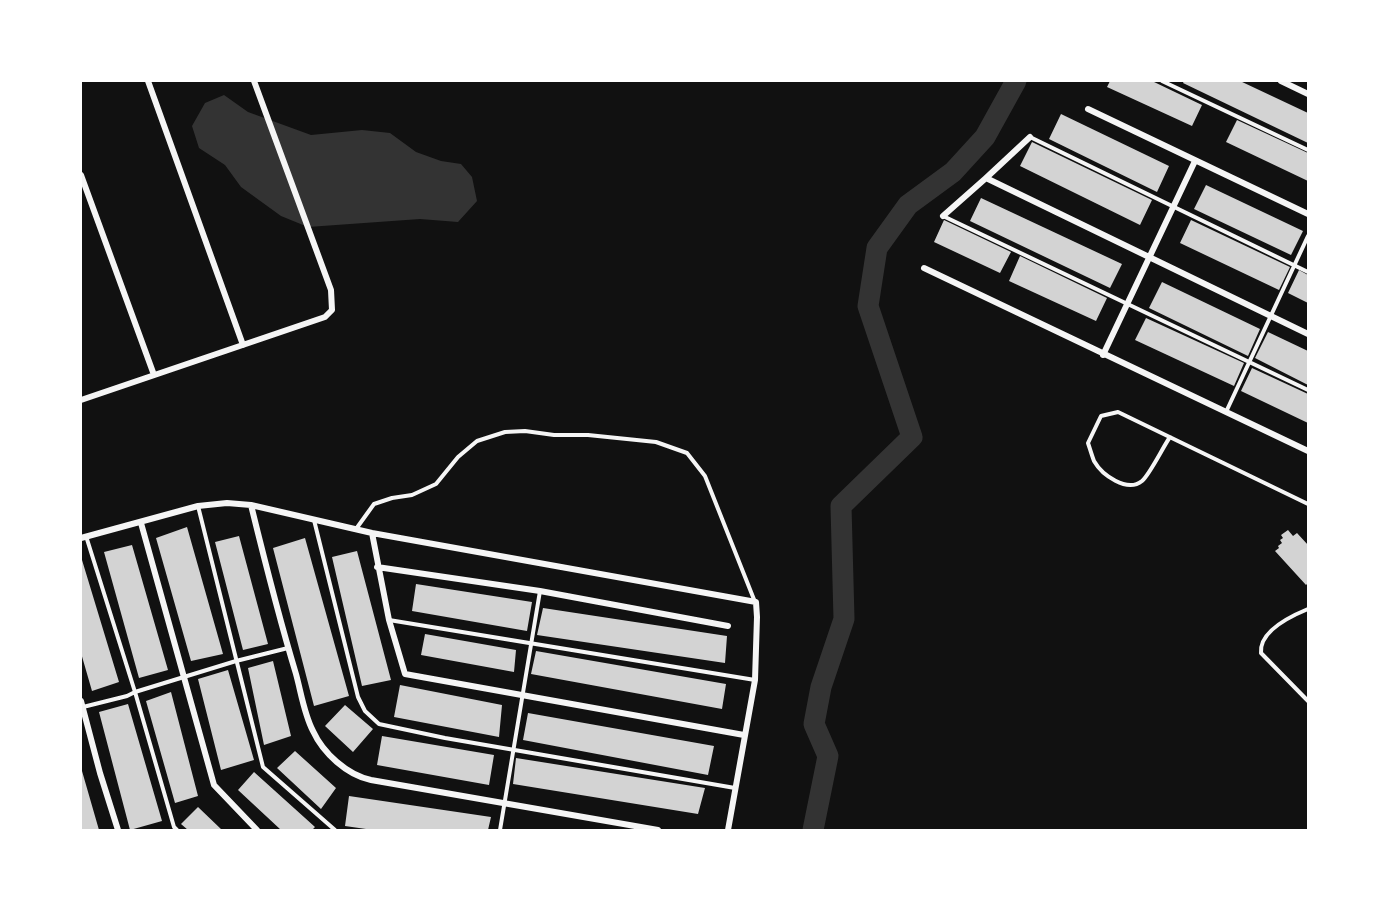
<!DOCTYPE html>
<style>
body{margin:0}
#map{position:relative;width:1389px;height:911px;overflow:hidden;background:#111;font-family:"Work Sans",sans-serif}
canvas{display:block}
.frame{position:absolute;inset:0;border:82px solid #fff;pointer-events:none}
</style>
<div id="map">
<canvas width="1389" height="911"></canvas>
<div class="frame"></div>
</div>
<script>
const g = document.querySelector('canvas').getContext('2d');
g.lineJoin = 'round';
function fillPath(path, color) { g.fillStyle = color; g.fill(path, 'evenodd'); }
function strokePath(path, color, width, dash) { g.strokeStyle = color; g.lineWidth = width; g.lineCap = dash ? 'butt' : 'round'; g.setLineDash(dash || []); g.stroke(path); }
const water = new Path2D(`
 M224,95l24,17 63,23 51,-5 28,3 26,19 25,9 20,3 11,13 5,24 -19,21 -38,-3 -112,8 -27,-11 -40,-29 -16,-22 -26,-17 -7,-22 13,-23z`);
const river = new Path2D(`
 M813,830l15,-74 -14,-32 7,-37 23,-68 -3,-113 71,-69 -44,-131 9,-58 31,-43 45,-33 32,-35 31,-56`);
const building = new Path2D(`
 M1110,81h42l50,24 -10,21 -85,-39z
 M1184,81h56l68,32v30l-125,-60z
 M1061,114l108,52 -12,26 -108,-53z
 M1237,120l71,33v28l-82,-39z
 M1032,142l120,58 -12,25 -120,-59z
 M1206,185l97,46 -12,24 -97,-46z
 M981,198l141,66 -12,24 -140,-67z
 M944,220l67,32 -11,21 -66,-31z
 M1191,220l99,47 -11,23 -99,-47z
 M1020,256l87,42 -11,23 -87,-40z
 M1299,270l9,5v28l-20,-10z
 M1162,282l98,47 -12,27 -99,-48z
 M1146,318l98,45 -10,23 -99,-46z
 M1268,332l40,19v34l-53,-27z
 M1252,368l56,26v29l-67,-32z
 M187,527l36,127 -32,7 -35,-123z
 M1288,530l5,6 4,-3 11,12v38l-2,2 -31,-34 4,-3 -1,-2 4,-3 -2,-3 3,-2 -2,-3z
 M239,536l29,108 -25,6 -28,-108z
 M305,538l44,158 -35,10 -41,-158z
 M132,545l36,125 -29,8 -35,-126z
 M357,551l34,129 -29,6 -30,-129z
 M82,560l37,122 -27,9 -11,-38z
 M416,584l116,18 -5,29 -115,-20z
 M543,608l184,28 -2,27 -188,-28z
 M425,634l91,16 -2,22 -93,-17z
 M536,651l190,33 -4,25 -191,-35z
 M273,661l18,75 -27,9 -16,-77z
 M228,670l26,90 -33,10 -23,-91z
 M400,685l102,20 -3,32 -105,-20z
 M171,692l27,104 -23,7 -29,-102z
 M128,704l34,117 -32,9 -31,-118z
 M345,705l28,24 -20,23 -28,-26z
 M528,713l186,33 -6,29 -185,-35z
 M382,736l112,19 -5,30 -112,-20z
 M295,751l41,37 -15,21 -44,-41z
 M516,758l189,30 -7,26 -185,-30z
 M81,771h1l17,59h-18z
 M254,772l61,55 -3,3h-31l-43,-40z
 M349,796l142,21 -3,13h-115l-28,-4z
 M198,807l24,23h-34l-7,-6z`);
const service = new Path2D(`
 M1162,81l146,69
 M1030,137l278,135
 M943,216l365,174
 M1226,412l82,-176
 M1170,437c-7,10 -20,37 -28,44 -15,12 -40,-6 -48,-20 -2,-5 -4,-12 -6,-18l13,-27 17,-4 190,92
 M198,506l65,261 72,63
 M314,520l44,177 7,14 14,13 66,14 290,50
 M356,529l18,-25 18,-6 20,-3 24,-11 22,-27 19,-16 28,-9 20,-1 29,4h34l68,7 31,11 18,23 50,126
 M86,536l49,156 39,135 3,3
 M1308,609c-17,7 -49,22 -47,44l47,48
 M389,620l366,60
 M83,707l44,-11 8,-4 101,-31 52,-13
 M500,830l40,-239`);
const minor = new Path2D(`
 M148,81l95,264
 M1281,81l27,13
 M1088,109l220,105
 M1030,137l-44,41 322,156
 M81,175l73,200
 M943,216l43,-38
 M924,268l384,183
 M1103,355l92,-194
 M81,400l244,-83 7,-7 -1,-20 -77,-209
 M251,505c14,57 28,113 45,169 5,18 8,40 17,57 10,22 34,44 58,49l287,50
 M141,523l73,262 43,45
 M372,533l17,87 16,54 339,61
 M81,538l117,-32 29,-3 24,2 121,28 384,69 1,15 -2,63 -27,150
 M377,567l163,24 188,35
 M81,701l19,72 18,57`);
fillPath(water, '#333');
strokePath(river, '#333', 21);
fillPath(building, '#d3d3d3');
strokePath(service, '#f5f5f5', 4);
strokePath(minor, '#f5f5f5', 6);
</script>
